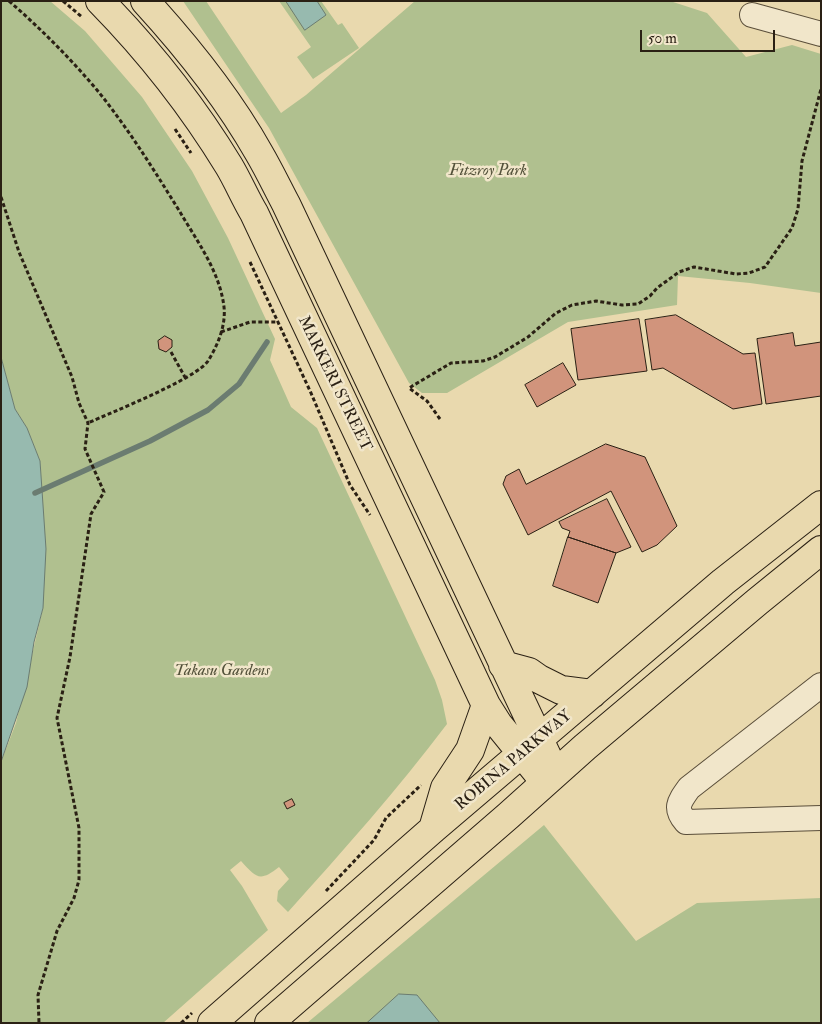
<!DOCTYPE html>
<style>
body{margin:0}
#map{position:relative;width:822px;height:1024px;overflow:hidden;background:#e9d9ae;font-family:"IM FELL Double Pica",serif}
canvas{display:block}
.frame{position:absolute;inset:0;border:2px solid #2a2014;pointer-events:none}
.scale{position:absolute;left:640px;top:30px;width:135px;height:22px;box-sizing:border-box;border:2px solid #2a2014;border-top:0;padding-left:6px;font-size:15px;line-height:18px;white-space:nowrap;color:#2a2014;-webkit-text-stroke:4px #f1e6ca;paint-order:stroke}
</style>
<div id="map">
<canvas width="822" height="1024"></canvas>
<div class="frame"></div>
<div class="scale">50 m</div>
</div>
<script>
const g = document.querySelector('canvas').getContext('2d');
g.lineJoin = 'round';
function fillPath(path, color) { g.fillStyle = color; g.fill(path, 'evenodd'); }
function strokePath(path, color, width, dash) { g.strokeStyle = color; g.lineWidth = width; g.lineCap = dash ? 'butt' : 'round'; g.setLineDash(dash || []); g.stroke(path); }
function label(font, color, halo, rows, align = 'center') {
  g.font = font + ' "IM FELL Double Pica",serif'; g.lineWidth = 5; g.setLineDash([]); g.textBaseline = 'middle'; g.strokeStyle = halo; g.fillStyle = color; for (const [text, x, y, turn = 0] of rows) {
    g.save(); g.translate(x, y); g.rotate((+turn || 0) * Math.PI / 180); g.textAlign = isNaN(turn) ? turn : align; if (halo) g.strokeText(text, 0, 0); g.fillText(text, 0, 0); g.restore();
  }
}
const green = new Path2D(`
 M1,1h49l35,30 57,66 50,74 36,67 47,101 -5,21 21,47 26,21 118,252 7,20 5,24c-50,66 -104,127 -159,188l-11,-11 1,-10 11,-12 -10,-12c-20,16 -23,10 -38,-6l-11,9 12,16 26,44 -105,93h-162v-261l15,-39 27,-115 -3,-147 -13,-33 -12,-19 -14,-52z
 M183,1h23l75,112 25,-18 109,-94h255l37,12 39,44 46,-12 29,9v239l-71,-10 -72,-7 -1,29 -109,17 -121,71h-25l-13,-10 -140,-255z
 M279,1h42l17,24 4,-2 17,25 -46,31 -16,-22 14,-10z
 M544,825l92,116 61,-38 124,-5v125h-514z`);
const water = new Path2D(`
 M286,1h31l9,14 -21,15z
 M1,357l14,52 12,19 13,33 6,88 -3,59 -9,34 -7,45 -26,75z
 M399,994l18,1 23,28h-73z`);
const stream = new Path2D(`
 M35,493l115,-52 58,-31 31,-26 28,-42`);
const building = new Path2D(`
 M676,315l67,39 12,-1 7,51 -29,5 -70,-41 -11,2 -7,-50z
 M639,319l8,52 -69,9 -7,-51z
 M793,333l2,13 26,-4v54l-55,8 -9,-65z
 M165,336l7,4v7l-6,5 -7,-3 -1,-8z
 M563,363l13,22 -39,22 -12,-22z
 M606,444l39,13 32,69 -20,19 -15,7 -31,-61 -83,44 -25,-51 3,-8 13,-7 7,15z
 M607,499l24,48 -15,6 -48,-16 2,-6 -8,-3 -3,-6z
 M568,537l48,16 -18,50 -45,-17z
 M292,799l3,6 -8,4 -3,-6z`);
const path = new Path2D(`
 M9,1c31,27 61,57 88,89 31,38 57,80 83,122 17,29 40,60 44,95 2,18 -6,38 -16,54 -12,18 -96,51 -120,62
 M63,1l19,16
 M175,129l16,24
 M1,197l18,55 53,125 7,26 9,20 -3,26 19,43 -13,22 -21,143 -13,61 22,110v52l-5,18 -17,33 -19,64 1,28
 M250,262l61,131 39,92 20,30
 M221,332l29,-10h28
 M171,352l15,27
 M440,419l-13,-18 -18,-13 42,-25 32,-2 12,-4 33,-20 28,-24 16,-8 24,-4 26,4 16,-1 12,-8 7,-8 22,-16 15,-5 42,7 13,-1 16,-6 27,-39 6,-19 4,-48 19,-72
 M326,891l48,-51 12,-22 35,-33
 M181,1023l11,-10`);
const minor = new Path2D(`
 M752,15l69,19
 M821,685l-132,103c-10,14 -15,20 -3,34l135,-4`);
const major = new Path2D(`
 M100,1c49,50 93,106 129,165 9,15 16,32 25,47l232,492 12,19 47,58
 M145,1c43,47 83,97 114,152 10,17 18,34 27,51l269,569
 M503,665l26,7 10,7 22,11 31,4
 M433,829l12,-41 25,-38 16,-45
 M212,1023l221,-194 290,-247 98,-77
 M269,1023l239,-207 77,-69 172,-145 64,-52`);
const parkNames = [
 ["Fitzroy Park",488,172],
 ["Takasu Gardens",222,672]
];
const streetNames = [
 ["MARKERI STREET",334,384,64],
 ["ROBINA PARKWAY",514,761,-40]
];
fillPath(green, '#b0c08f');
fillPath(water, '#97baaf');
strokePath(water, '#6b7c71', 1);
strokePath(stream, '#6b7c71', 5.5);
fillPath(building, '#d1947c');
strokePath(building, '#2a2014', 1);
strokePath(minor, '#5a4e3a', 26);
strokePath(major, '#2a2014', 30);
strokePath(path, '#2a2014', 3, [4, 2.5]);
strokePath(minor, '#f1e6ca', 24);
strokePath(major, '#e9d9ae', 28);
label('italic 16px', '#525039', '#f1e6ca', parkNames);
label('16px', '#2a2014', '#f1e6ca', streetNames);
</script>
